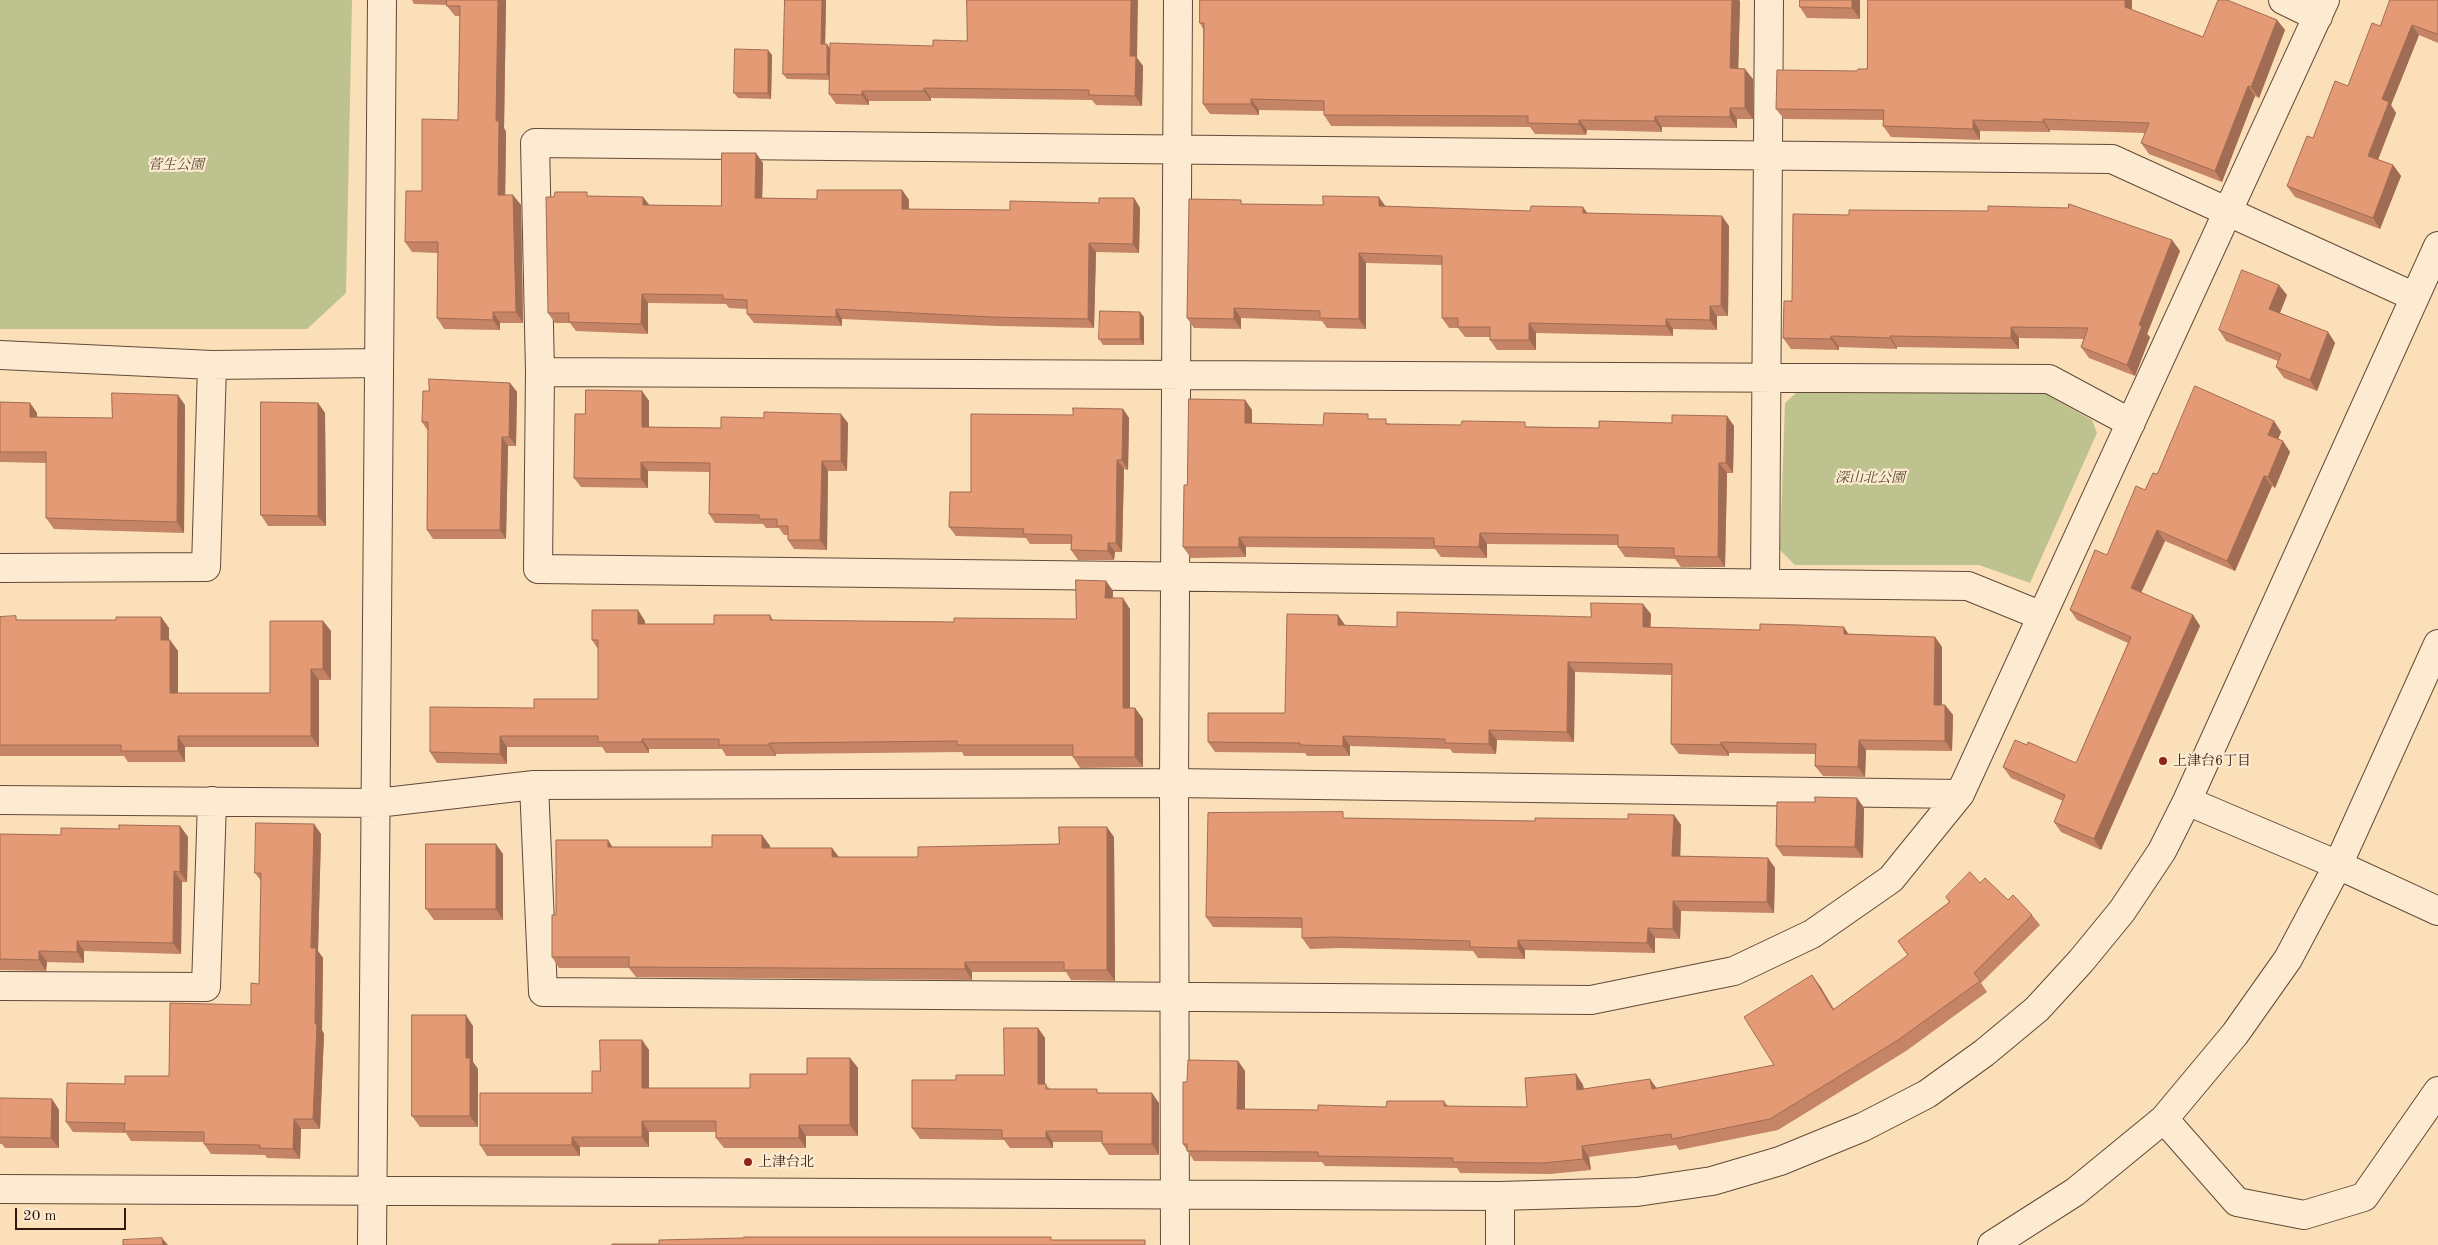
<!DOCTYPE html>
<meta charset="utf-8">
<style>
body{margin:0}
#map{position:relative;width:2438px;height:1245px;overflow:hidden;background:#fadfb8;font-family:"Old Standard TT",serif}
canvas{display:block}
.scale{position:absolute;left:15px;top:1208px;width:111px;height:22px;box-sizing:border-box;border:2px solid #30190e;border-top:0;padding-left:6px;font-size:15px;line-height:18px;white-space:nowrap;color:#30190e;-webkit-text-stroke:4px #fcead1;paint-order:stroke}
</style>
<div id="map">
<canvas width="2438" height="1245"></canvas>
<div class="scale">20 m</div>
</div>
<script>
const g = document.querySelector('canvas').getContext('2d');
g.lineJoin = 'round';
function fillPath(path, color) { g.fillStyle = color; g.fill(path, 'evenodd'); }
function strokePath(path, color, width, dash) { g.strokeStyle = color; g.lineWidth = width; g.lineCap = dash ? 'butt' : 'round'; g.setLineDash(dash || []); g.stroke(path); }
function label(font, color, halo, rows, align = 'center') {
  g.font = font + ' "Old Standard TT","Noto Serif JP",serif'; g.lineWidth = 4.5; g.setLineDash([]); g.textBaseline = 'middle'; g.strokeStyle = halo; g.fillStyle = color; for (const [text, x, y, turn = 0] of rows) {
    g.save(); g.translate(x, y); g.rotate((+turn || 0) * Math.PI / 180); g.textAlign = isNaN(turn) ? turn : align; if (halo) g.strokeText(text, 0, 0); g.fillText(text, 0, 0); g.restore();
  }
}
const green = new Path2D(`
 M0,0h352l-6,293 -39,36h-307z
 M1798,391l244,1 50,28 5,13 -67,150 -51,-18h-184l-15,-15 5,-147z`);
const minor = new Path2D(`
 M2283,0l35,17
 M0,355l212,10 167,-2
 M540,372l1509,7 82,44
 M0,568l206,-1 6,-202
 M1765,583l4,-583
 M2042,616l-74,-30 -1430,-17 2,-197 -5,-229 1577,16 303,138
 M534,785l9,207 1048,8 143,-29 78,-37 79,-55 69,-85 365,-794
 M0,800l377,3 157,-18 640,-2 786,11
 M2187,801l151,64 100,46
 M0,986l206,1 6,-186
 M2164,1119l73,83 67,13 60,-18 74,-106
 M0,1189l1500,7 137,-4 75,-11 68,-20 83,-34 64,-33 57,-41 53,-44 44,-48 41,-50 40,-60 25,-50 251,-555
 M372,1245l10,-1245
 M1175,1245l-1,-462 4,-783
 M1500,1245v-49
 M1992,1245l83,-53 89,-73 71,-85 53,-75 50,-94 100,-221`);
const wall = new Path2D(`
 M412,0h94l-2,128 2,4 -1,63 16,10 2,118h-23v7l-56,-1 -7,-11 1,-65 -26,-1 -7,-10 17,-51 36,-71 2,-104h-5l-8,-10v-1l-33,-1z
 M785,0h41l-1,44 5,4 307,10 6,8 -1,40 -46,-1 -4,-5 -161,-2v3h-62v4l-33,-1 -7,-10v-14l-42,-1 -4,-5z
 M1860,0v19l-53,-1 -7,-11z
 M2438,0v43l-19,-8 -28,70 5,8 -18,47 15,5 8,11 -21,53 -85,-32 -8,-11 26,-48 35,-52 32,-60z
 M1740,1l-2,68 15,10v40h-16v9l-75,-1v5l-75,-2 -1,5 -51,-1 -5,-7 -199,-1 -7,-11v-4l-65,-1v5l-49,-1 -7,-10v-75l-3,-6z
 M2132,1v9l71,27 74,-17 8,10 -26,68 -4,-2 -33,86 -73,-28 -8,-11 4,-10 -95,-3v2l-70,-1v9l-89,-3 -8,-11 1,-6 -100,-1 -8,-10 81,-38z
 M772,55l-1,44 -33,-1 -4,-5z
 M763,163l-1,35 55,1 85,-9 7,10v9l101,1 89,-7 35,-5 6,10 -1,45 -43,-1 -2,76 -96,-2 -156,-7v7l-88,-3 -7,-9v-5l-18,-1 -3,-4 -78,-1v31l-72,-3 -6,-8h-15l-7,-10 6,-116 36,-1 53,1 6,8 72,1z
 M1244,204l142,2 144,5 53,-4 4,6 142,13 -1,90h-11v14l-44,-1v7l-137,-3v17h-39l-7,-10v-3h-25l-7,-9h-9l-7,-10v-53l-76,-2v66l-39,-1 -5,-7 -81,-3v11l-47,-1 -7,-10z
 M2172,240l8,11 -33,83 3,3 -15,39 -46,-18 -8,-11 3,-8 -65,-1v11l-122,-2v2l-58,-2v3l-48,-1 -8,-11 9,-37z
 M2279,285l8,10 -7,18 48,19 7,11 -18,48 -33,-13 -8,-11 2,-6 -52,-20 -7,-11z
 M1144,317v28h-41l-4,-6z
 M510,383l7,9 -1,54h-8l-2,93h-73l-6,-9 1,-99 -6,-9z
 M642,391l7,10v26l72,1 127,-5 -1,48h-19l-1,79 -33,-1 -6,-9v-5h-4l-5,-7h-13l-3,-4 -48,-1 -6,-9v-42l-61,-1v17l-67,-1 -7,-9 11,-64z
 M1245,400l7,10v14l71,1 49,-6 18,5 209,4 73,-5 55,-7 7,10 -1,47h-6l-2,94h-44l-6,-8 -50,-2 -7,-10v-2l-131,-1v14l-46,-1 -6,-8 -189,-2v10l-55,1 -8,-11 4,-62z
 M0,402l30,1 7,10v4l75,1 73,-13 -1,128 -130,-4 -8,-11v-55l-46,-1z
 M318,403l7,10 1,113h-58l-7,-11z
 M1123,409l6,9 -1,52 -4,-1 -2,83h-7l-1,8h-36l-7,-10v-6h-41l-4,-6 -70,-2 -7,-9 22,-35 102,-77z
 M2274,421l7,11 -3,7 12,13 -15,36 -3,-2 -37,85 -70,-30 -24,52 52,22 7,11 -99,224 -40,-18 -7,-10 9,-21 -52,-23 -8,-11 73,-4 52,-120 -51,-23 -7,-10 37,-55 38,-65 12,-16z
 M1106,581l7,10v7l17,11v99h5l8,11v48l-63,1 -7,-11v-1h-109l-2,-4 -186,2v2h-50l-4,-7h-73v4h-43l-4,-6h-95v17l-70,-1 -7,-11 104,-44 64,-9v-50l-6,-9 53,-19v3h69l56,-9 3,5 181,2 122,-3z
 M1651,614l-1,13 285,10 7,10v58h3l8,10 -1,36 -86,-1 -1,27 -42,-1 -8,-10v-12l-86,-1v3l-50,-2 -8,-10 1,-69 -97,-3 -1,70 -77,-2 -1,14 -43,-1 -3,-4 -100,-3v10h-43l-2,-3 -90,-1 -7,-10 77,-29 60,-87 52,1z
 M0,617l19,3h97l45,-3 8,11v12l9,11v42h92l53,-72 8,10v49h-12v67h-134v15h-57l-4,-6h-124z
 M1857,798l7,10 -1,50 -80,-2 -7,-10 39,-44z
 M1674,815l7,10 -1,31 88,2 7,10 -1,45 -93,-2 -1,28 -25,-1v15l-130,-3v9l-47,-1 -5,-7 -133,-3 -30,1 -8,-11v-10l-89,-1 -7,-10 141,-99 188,3 93,-2z
 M314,824l7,10 -3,117 5,7 -1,72 2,4 -4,95h-19l-1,30 -33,-1 -2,-3 -54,-1 -7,-10v-2l-73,-1 -5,-8 -53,-1 -7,-10 59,-38 44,-8 82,-71 8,-21 2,-103 -6,-8z
 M180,826l8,11 -1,45h-5l-1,72 -97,-3v12l-37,-1 -1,9 -46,-1v-136l61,1 58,-6z
 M762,835l8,11v2h62l7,9h79l141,-13 55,-7 1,144 -44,-1 -5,-8h-94v8l-336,-3 -7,-9h-70l-7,-11 4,-42 52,-75 4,7h100z
 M503,854v66h-69l-8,-11z
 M1980,883l52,32 8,10 -59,58 6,9 -81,59 -128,79 -99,20 -3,-5 -87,12 2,13 -41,4 -90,-1 -3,-5 -132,-2 -3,-4 -128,-1 -11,-17 4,-62 51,-21 7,10v38l73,1 68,-3 58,-6 4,5 79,1 49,-33 7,11 1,4 73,-1 117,-23 46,-79 14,23 74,-53 -10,-15 51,-39 -3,-5z
 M473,1026v36l5,7v58h-58l-8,-11z
 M1038,1028l7,10v46l5,5 50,4 59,10v52h-50l-7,-11v-2h-49v6h-43l-6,-8 -84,-1 -8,-11 44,-48 48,-5z
 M642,1040l7,10v38h101l57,-14 43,-16 8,10v68h-52v12h-82l-8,-10v-6h-67v15h-69v9h-93l-7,-11 112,-52 8,-22z
 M0,1098l52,1 7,11v38h-54l-3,-4h-2z`);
const shadedWall = new Path2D(`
 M498,0h8l-2,128 2,4 -1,73 -7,-10 -2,-74z
 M822,0h4l-1,49 -4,-5z
 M1131,0h7l-1,58 6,8 -1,40 -7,-10 -5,-40z
 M1732,0h7l1,1 -2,78 -8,-11z
 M1852,0h8v19l-8,-11z
 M2125,0h7v18l-7,-11z
 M2277,20l8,10 -26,68 -8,-11z
 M2412,25l7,10 -28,70 5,8 -21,54 -7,-11 14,-57z
 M827,44l4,6v30l-4,-6z
 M768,50l4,5 -1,44 -3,-6z
 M1745,69l8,10v40l-8,-11z
 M2248,86l7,10 -33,86 -7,-11z
 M924,88l7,10v3l-7,-10z
 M862,91l7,10v4l-7,-10z
 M1251,99l8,11v5l-8,-11z
 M1730,108l7,11v9l-7,-11z
 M1655,116l7,11v5l-7,-11z
 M2043,119l7,11v2l-7,-10z
 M1579,120l8,10 -1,5 -7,-11z
 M1973,120l7,11v9l-7,-11z
 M756,153l7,10 -1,44 -7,-9z
 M2393,165l8,11 -21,53 -7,-11z
 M902,190l7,10 -1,18 -6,-9z
 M513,195l8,10 2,118 -7,-11z
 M643,197l7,9 -7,-1z
 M1379,197l7,10 -7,-1z
 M1134,198l6,10 -1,45 -6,-9z
 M1583,207l7,10 -7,-4z
 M1722,216l7,10 -1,90 -7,-10z
 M2172,240l8,11 -33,83 3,3 -15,39 -8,-11 12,-40z
 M1089,243l7,9 -2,76 -6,-9z
 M1359,253l7,10v66l-7,-10z
 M2279,285l8,10 -10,25 -8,-11z
 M642,294l6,9v31l-7,-10z
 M1710,306l7,10v14l-7,-10z
 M1234,308l7,10v11l-7,-10z
 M836,309l6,10v7l-6,-9z
 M493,312l7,11v7l-7,-10z
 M1140,312l4,5v28l-4,-6z
 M1666,319l7,10v7l-7,-10z
 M1529,323l7,10v17l-7,-10z
 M2011,327l8,11v11l-8,-11z
 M2328,332l7,11 -18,48 -7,-11z
 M1831,336l8,11v3l-8,-11z
 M1890,336l7,11v2l-7,-11z
 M510,383l7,9 -1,54 -7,-9z
 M642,391l7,10v36l-7,-10z
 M178,395l7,10 -1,128 -7,-11z
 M1245,400l7,10v24l-7,-11z
 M30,403l7,10v15l-7,-11z
 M318,403l7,10 1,113 -8,-10z
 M1123,409l6,9 -1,52 -6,-10z
 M841,414l7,9 -1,48 -6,-10z
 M1727,416l7,10 -1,47 -7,-10z
 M2274,421l7,11 -6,14 -7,-11z
 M502,437l6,9 -2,93 -6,-9z
 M2283,441l7,11 -15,36 -7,-11z
 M1117,460l7,9 -2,83 -6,-9z
 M822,461l6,10 -1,79 -7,-10z
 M641,462l7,9v17l-7,-9z
 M1719,463l8,10 -2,94 -7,-10z
 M2264,476l8,10 -37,85 -8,-10z
 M2157,530l8,11 -27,58 -7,-11z
 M1480,533l7,11v14l-8,-11z
 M1239,537l7,10v10l-7,-10z
 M1108,543l7,9 -1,8 -6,-9z
 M1106,581l7,10 -1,18 -7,-11z
 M1123,598l7,11v110l-7,-11z
 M1643,604l8,10 -1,24 -7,-11z
 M638,610l7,11v14l-7,-11z
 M1338,615l7,10h-7z
 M2193,615l7,11 -99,224 -7,-11z
 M161,617l8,11v23l-8,-11z
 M323,621l8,10v49l-8,-11z
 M1844,627l7,11 -7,-4z
 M1935,637l7,10v68l-8,-10z
 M170,640l8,11v53l-8,-11z
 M1568,662l7,10 -1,70 -7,-10z
 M311,669l8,11v67l-8,-11z
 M1945,705l8,10 -1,36 -7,-10z
 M1135,708l8,11v48l-8,-10z
 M1489,730l8,10 -1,14 -7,-10z
 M178,736l7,11v15l-7,-11z
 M500,736l7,11v17l-7,-10z
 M1343,736l7,10v10l-7,-10z
 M642,739l7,10v4l-7,-11z
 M1859,740l7,10 -1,27 -7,-10z
 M1721,742l8,11v3l-8,-11z
 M769,743l7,11v2l-7,-11z
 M1857,798l7,10 -1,50 -8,-11z
 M1674,815l7,10 -1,42 -8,-11z
 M314,824l7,10 -3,117 5,7 -1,72 2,4 -4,95 -7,-10 2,-95 -4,-76z
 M180,826l8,11 -1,45 -7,-10z
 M1107,827l7,10 1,144 -8,-11z
 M762,835l8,11v13l-8,-11z
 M608,840l7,11 -7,-4z
 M496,844l7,10v66l-7,-11z
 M832,848l8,11 -8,-2z
 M1768,858l7,10 -1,45 -7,-11z
 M174,871l8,11 -1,72 -8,-11z
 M1673,901l8,10 -1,28 -7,-10z
 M1648,928l7,10v15l-8,-10z
 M1518,940l7,10v9l-7,-11z
 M77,941l7,10v12l-7,-11z
 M39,951l8,11 -1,9 -7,-11z
 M965,962l7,10v8l-7,-11z
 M1812,975l8,11 20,35 -7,-11z
 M466,1015l7,11v36l5,7v58l-8,-11 -4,-58z
 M1038,1028l7,10v56l-7,-10z
 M642,1040l7,10v49l-7,-11z
 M850,1058l8,10v68l-8,-11z
 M1238,1061l7,10v48l-8,-10z
 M1576,1074l7,11 2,15 -8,-10z
 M1650,1079l8,11 -6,-1z
 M1152,1093l7,10v52l-7,-11z
 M52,1099l7,11v38l-8,-10z
 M294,1119l7,10 -1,30 -7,-10z
 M642,1121l7,11v15l-7,-10z
 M799,1125l7,11v12l-7,-10z
 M1046,1131l7,11v6l-7,-10z
 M572,1137l8,10v9l-8,-11z
 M1582,1146l7,11 2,13 -8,-11z
 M162,1238l6,7h-5z`);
const building = new Path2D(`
 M447,0h51l-2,121h3l-1,74h15l3,117h-23v8l-56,-2 1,-76h-33l1,-51h16v-72l36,1 2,-114h-13z
 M785,0h37l-1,44h6v30h-44z
 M967,0h164l-1,56h6l-1,40 -46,-1v-5l-165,-2v3h-62v4l-33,-1 1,-51 103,3v-6l34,1z
 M1200,0h532l-2,68 15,1v39h-15v9l-75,-1v5l-76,-1v4l-51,-1v-7l-204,-1v-14l-73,-2v5h-48l1,-81h-4z
 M1800,0h52v8l-52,-1z
 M1868,0h257v7l78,30 15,-37h9l50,20 -26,67 -3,-1 -33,85 -74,-28 8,-20 -106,-4v3l-70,-2v9l-90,-3 1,-16 -108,-1 1,-39 80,1 1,-2h9z
 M2390,0h48v33l-1,1 -25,-9 -30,74 7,3 -21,54 25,9 -20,53 -86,-32 20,-50 6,2 22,-57 13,5 24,-63 8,3z
 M735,49l33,1v43h-34z
 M722,153h34l-1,45 62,1v-9h85v19l108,1v-9l89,2v-5h35l-1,46 -44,-1 -1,76 -96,-2 -156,-8v8l-89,-3v-14l-24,-1v-4l-81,-1 -1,30 -72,-2v-9h-21l-2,-116h8l1,-5h32v4l56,1v8l78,1z
 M1323,196l56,1v9l151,5 1,-5 52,1v6l139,3 -1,90h-11v14l-44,-1v7l-137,-3v17h-39v-13h-32v-9h-16v-62l-83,-3v66l-39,-1v-7l-86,-3v11l-47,-1 2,-119 52,1v4l82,1z
 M2069,204l103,36 -33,85 3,1 -15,39 -46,-18 7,-19 -77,-1v11l-121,-2v2l-59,-2v3l-48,-1 1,-37h8l1,-87 56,1v-5l139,1v-5l80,2z
 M2242,270l37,15 -10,24 59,23 -18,48 -34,-13 5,-13 -62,-24z
 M1100,311l40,1v27h-41z
 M429,379l81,4 -1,54h-7l-2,93h-73l1,-108h-6l1,-31h6z
 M2195,386l79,35 -6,14 15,6 -15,36 -4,-1 -37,85 -70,-31 -26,58 62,27 -99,224 -40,-17 11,-27 -62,-28 12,-27 12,5 1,-3 48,21 55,-126 -61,-27 25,-60 12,5 29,-69 9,4 8,-17 4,1z
 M586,390l56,1v36l79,1v-11l43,1v-6l77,2v47h-19l-2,79h-32v-14h-11v-7h-18v-4l-50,-1 1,-51 -69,-1v17l-67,-1 1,-64h10z
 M112,393l66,2 -1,127 -131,-4v-66h-46v-50l30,1v14l82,1z
 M1189,399l56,1v23l78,2 1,-12 44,1v5h18v5l75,1 1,-4 63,1v5l74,1v-7l73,2v-8l55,1 -1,47h-7l-1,94 -44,-1v-8l-56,-1v-12l-138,-2 -1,14 -45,-1v-8l-195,-1v10h-56l1,-62h3z
 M261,402l57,1v113l-57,-1z
 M1073,408l50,1 -1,51h-5l-1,83h-8v8l-37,-1 1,-15 -49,-1 1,-5 -75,-2 1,-35h21v-78l102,1z
 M1076,580l30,1 -1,17h18v110h12v49h-62v-12h-116v-4l-188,2v2h-50v-6h-77v3h-44v-6h-98v18l-70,-2v-45l104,1v-9h64v-59h-6v-30h46v14h76v-9h56v5l184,2v-4l122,1z
 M1591,603l52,1v23l117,3v-6l39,1 45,2v7l91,3 -1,68h11v36l-86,-1 -1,27 -43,-1 1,-22 -95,-2v3l-50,-1 1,-80 -104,-2 -1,70 -78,-2v14l-44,-1v-4l-102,-3v10l-43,-1v-2l-92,-1v-29h77l2,-99 51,1v10l59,2v-15l194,5z
 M16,616v4h100v-3h45v23h9v53h100v-72h53v48h-12v67h-133v15h-57v-6h-121v-128z
 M1815,797l42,1 -2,49 -79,-1 1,-44h38z
 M1343,812v6l192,3v-3l93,1v-5l46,1 -2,41 96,2 -1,44 -94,-1v28l-25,-1 -1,15 -129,-3v8l-48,-1v-6l-137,-4 -31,1v-20l-96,-1 2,-104z
 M256,823l58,1 -3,124h5l-1,76h2l-4,95h-19l-1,30 -33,-1v-3l-56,-1v-12l-80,-1 1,-8 -59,-1 1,-39 58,1v-8h44l1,-73 81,2v-22l8,1 2,-111h-6z
 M119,825l61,1v46l-6,-1 -1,72 -96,-2v11l-38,-1v9l-39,-1v-125l61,1v-7l58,1z
 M1059,827h48v143h-43v-8h-99v7l-336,-2v-10h-77v-42h4v-75h52v7h104v-12h50v13h70v9h86v-10l141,-3z
 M426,844h70v65h-70z
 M1970,872l10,11 5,-5 23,22 5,-5 19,20 -58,58 6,8 -82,59 -128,79 -98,20 -1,-5 -89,12 1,13 -40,4 -90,-1v-4l-135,-2v-4l-131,-1v-7h-4v-62h4l1,-22 50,1 -1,48 81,1v-5l68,2 1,-6h57v5l83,1 -2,-29 51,-4 1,16 73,-11 2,10 122,-24 -30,-48 68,-42 21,35 75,-55 -10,-14 52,-39 -4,-5z
 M412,1015h54v43h4v58h-58z
 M1004,1028h34v56h8v5h51v4h55v51h-50v-13h-56v7h-44v-8l-90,-2v-48h44v-5h48z
 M600,1040h42v48h108v-14h57v-16h43v67h-51v13h-83v-17h-74v16h-70v8h-92v-52h112v-22h8z
 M0,1098l52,1 -1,39 -51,-1z
 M744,1237h307v3h94v5h-533v-1h47v-4l85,-2z
 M162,1238l1,7h-40v-5z`);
const markers = [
 [2163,761,5,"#8f2418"],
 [748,1162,5,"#8f2418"]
];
const parkNames = [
 ["菅生公園",176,165],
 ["深山北公園",1870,478]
];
const poiNames = [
 ["上津台6丁目",2173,761],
 ["上津台北",758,1162]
];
fillPath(green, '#bec28f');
strokePath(minor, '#624a38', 30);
strokePath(minor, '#fcead1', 28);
fillPath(wall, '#c58465');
fillPath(shadedWall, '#a06c53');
fillPath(building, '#e59a76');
strokePath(building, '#a06c53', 1);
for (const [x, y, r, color] of markers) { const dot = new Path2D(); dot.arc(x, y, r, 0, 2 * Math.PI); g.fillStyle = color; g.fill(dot); strokePath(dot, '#fcead1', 2); }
label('italic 14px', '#5b4c35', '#fcead1', parkNames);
label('14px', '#30190e', '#fcead1', poiNames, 'left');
</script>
